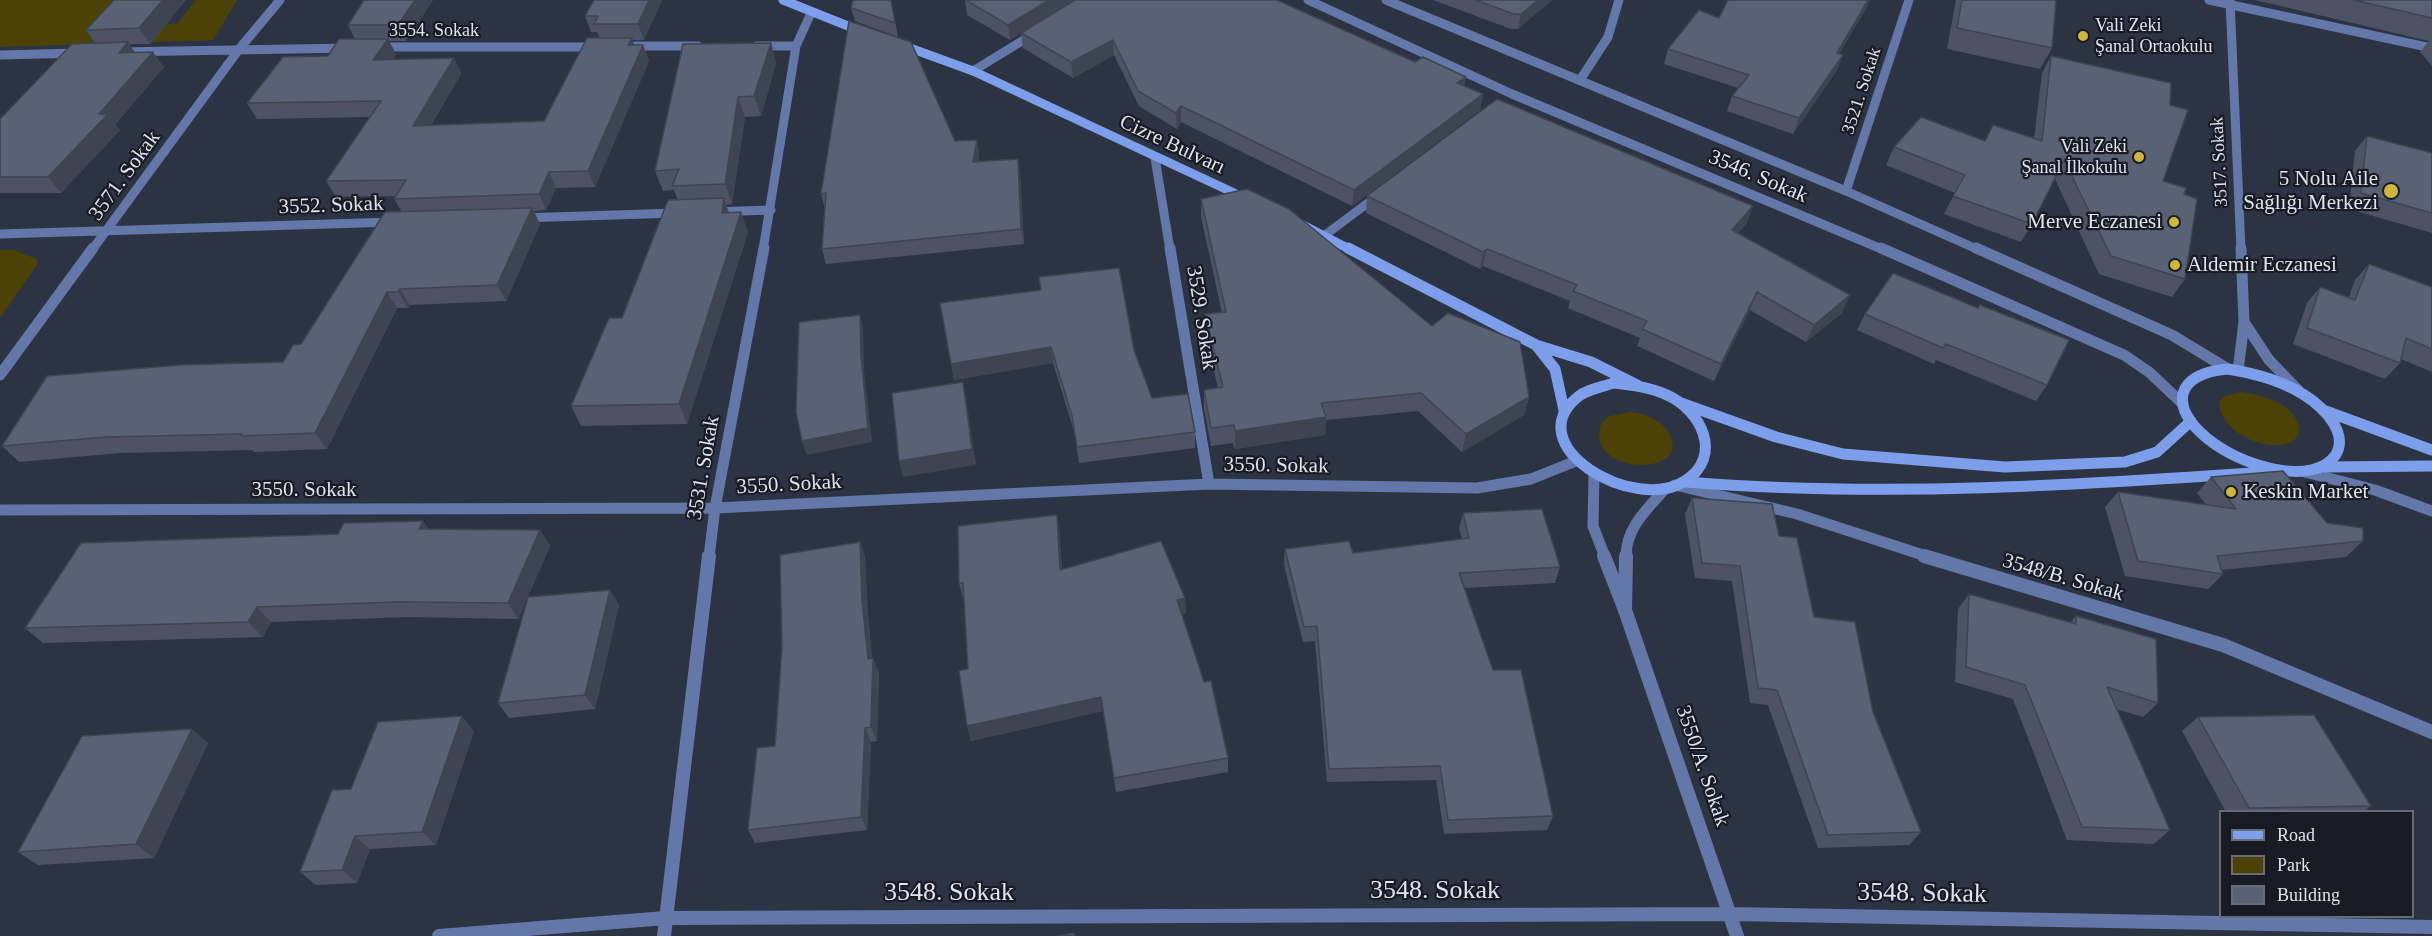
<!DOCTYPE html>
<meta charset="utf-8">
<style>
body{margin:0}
#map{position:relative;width:2432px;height:936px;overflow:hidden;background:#2c3444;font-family:"Times New Roman",serif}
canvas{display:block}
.legend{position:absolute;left:2219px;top:810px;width:195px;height:108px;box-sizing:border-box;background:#181b23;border:2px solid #686b75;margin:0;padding:8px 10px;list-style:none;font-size:18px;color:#dfe4ef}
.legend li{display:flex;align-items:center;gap:12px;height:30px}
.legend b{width:30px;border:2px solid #686b75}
</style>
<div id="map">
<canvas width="2432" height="936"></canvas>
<ul class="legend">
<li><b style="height:8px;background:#7d9eea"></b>Road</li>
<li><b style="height:16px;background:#4c4206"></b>Park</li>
<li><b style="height:16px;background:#596174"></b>Building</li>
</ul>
</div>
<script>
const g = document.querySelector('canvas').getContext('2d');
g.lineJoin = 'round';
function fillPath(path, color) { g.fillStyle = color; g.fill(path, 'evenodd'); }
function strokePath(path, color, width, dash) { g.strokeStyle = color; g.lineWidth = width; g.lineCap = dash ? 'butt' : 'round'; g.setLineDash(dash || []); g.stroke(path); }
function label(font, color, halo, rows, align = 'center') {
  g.font = font + ' "Times New Roman",serif'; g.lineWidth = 4.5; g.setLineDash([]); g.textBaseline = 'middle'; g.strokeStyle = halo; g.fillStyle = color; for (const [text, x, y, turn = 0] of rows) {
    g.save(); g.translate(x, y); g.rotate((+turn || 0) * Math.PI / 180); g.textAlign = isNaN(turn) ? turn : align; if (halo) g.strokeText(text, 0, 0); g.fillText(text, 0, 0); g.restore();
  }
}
const green = new Path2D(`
 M0,0h121l-19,26 75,-2 19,-24h41l-24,40 -213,7z
 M0,250h13l24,9v6l-37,53z
 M2242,392c20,3 53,12 57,35 1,6 -2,12 -8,15 -25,12 -72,-11 -72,-40l5,-6z
 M1631,412c15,2 32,8 39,23 21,44 -90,39 -68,-13l8,-6z`);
const minorFar2 = new Path2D(`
 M1308,0l204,94 372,156
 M1386,0l460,191 133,59
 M2209,0l223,48
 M2230,0l11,250
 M628,46h70
 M757,46h39
 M376,47h223
 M118,52l232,-4
 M0,55l80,-2
 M973,71l62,-38
 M1580,80l28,-43 11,-37
 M1155,158l15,92
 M1846,191l63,-191
 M712,212l59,-2
 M520,218l157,-5
 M0,234l395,-12
 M1325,235l55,-41
 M92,250l148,-202 40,-48
 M763,250l33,-204 15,-33`);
const minorFar1 = new Path2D(`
 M1170,248l39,236
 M1881,248l243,107 25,17 34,32
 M1976,248l196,87 56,34
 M2244,322l25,38 30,31
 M2238,371l6,-49 -3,-74
 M0,375l93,-127
 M2305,472l70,18 57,21
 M1594,475l-1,51 12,31
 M1675,485l122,29 132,43
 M0,510l715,-2 494,-24 268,4 54,-9 45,-18
 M709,557l6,-49 49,-260
 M1626,557c0,-29 20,-47 39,-68`);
const minor = new Path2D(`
 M1604,556l21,54 1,-54
 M1924,556l299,89 209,87
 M1625,610l112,326
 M439,936l227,-18 1065,-4 701,13
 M664,936l45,-380`);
const secondaryFar1 = new Path2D(`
 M783,0l80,32
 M899,44l74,27 274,128
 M1301,224l50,26`);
const secondary = new Path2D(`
 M1348,248l188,97 55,17 46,23
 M1536,345l19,24 9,41
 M2228,369c30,5 60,13 85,32 53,42 19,81 -39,68 -24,-5 -47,-15 -66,-30 -40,-32 -33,-66 20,-70z
 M1613,383c18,2 37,4 54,12 34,15 57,61 18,86 -51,33 -169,-36 -106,-85 9,-7 24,-9 34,-13z
 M1681,403l95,34 67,17 162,13 120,-5 32,-10 34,-31
 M2323,410l109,40
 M2325,467l107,-1
 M1686,482c200,16 395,3 594,-11`);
const wall = new Path2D(`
 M114,0h72l-36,44h-21l6,8 29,15 -49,58 5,5 -59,63h-61v-74l95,-76 -9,-13z
 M364,0h69l-27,41h-17l7,13 -4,6 62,-2 7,16 -30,51 113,-4 56,-83 -3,-6h-6l-6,-16 77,-16 -18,40h-12l2,5h9l6,16 -54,126 -39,1 -10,22 -12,1 6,13 -34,77 -96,4 -2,3h-11l-70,141 -73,3 -2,-2 -131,3 -102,9 -17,-16 281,-84 18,-18 101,-132 -8,-13 1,-3 -59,1 -10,-16 44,-64 -113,2 -10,-16 81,-47 27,-17 -7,-14z
 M891,0l7,37 -43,-16 -4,-13z
 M965,0h312l206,94 -3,16 -128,96 -171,-84 -4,7 -38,-23 -25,-51 -41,23 -50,-30 -2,-15 -11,7 -43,-25z
 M1433,0h119l-34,29h-7z
 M1956,0h100l-4,48 -12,21 -93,-20z
 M2255,0h177v66l-12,-14 9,-11z
 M1868,5l-29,49 4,1 -6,15 -44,64 -66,-23 5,-15 6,-8 -74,-24 4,-15 51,-31z
 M771,43l5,20 -15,53 -16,1 -13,87 -6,1 3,7 19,20 -61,192 -106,2 -10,-20 51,-88 56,-118 -4,-10 -11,1 -8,-20z
 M2051,56l112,125 21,13 1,85 -13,18 -73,-23 -44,-95 -23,45 -11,18 -77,-28 11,-21 -69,-28 8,-18 91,-6 49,-2 8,-66z
 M2367,136l65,17v80l-83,-24 6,-58z
 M977,140l2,15 -1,7 42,12 4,70 -198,20 -4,-15 3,-40 -4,-15 134,-53z
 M1367,196l380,27 -9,10 104,80 -36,29 -56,-32 -36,71 -77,-35 3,-8 -72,-30 2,-7 -87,-35 -3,3 -114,-56z
 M1201,199l231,127 97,71 -5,18 -62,37 -44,-41 -92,9 -1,15 -90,14 -2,-6 -22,3 -7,-38v-18l14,-2 -13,-55v-19l17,-1 -21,-96z
 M2369,264l63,23v85l-31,-13 -1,4 -15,16 -92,-35 14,-41 13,-16 29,10 6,-17z
 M1893,273l154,112 -11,16 -100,-41 -2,4 -77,-34 8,-16z
 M940,303l194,47 18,48 43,34v16l-116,15 -5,-32 -21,-68 -99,17z
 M2211,477l116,46 36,18 -17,16 -124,13 1,4 -15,15 -83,-13 -20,-69 13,-15 88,13 -9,-12z
 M1692,498l87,38 35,81 59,95 48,120 -12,13 -91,3 -50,-143 -18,-2 -18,-122 -37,-3 -10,-64z
 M1463,513l97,54 -5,16 -90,5 28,82 60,146 -6,14 -103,4 -8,-54 -109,2 -12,-141 -12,1 -19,-77 1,-16 68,4 109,-14 -3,-10z
 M423,521l5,8 112,1 10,16 -32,73 -111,-2 -136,5 -8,15 -220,6 -18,-15 313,-94z
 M1059,531l3,38 123,29 1,15 -4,1 46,144v14l-112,20 -13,-81 -132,30 -4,-15 1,-57 -4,-71h-1l-4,-15z
 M860,542l5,15 3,58 4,44 1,-1 6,15 -2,68 -6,1 -4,88 -112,13 -7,-13 27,-84z
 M1969,594l101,29 6,-7 82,87 -15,14 -27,-8 54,121 -16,14 -87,-4 -54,-141 -58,-17 3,-73z
 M619,605l-24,104 -86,9 -11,-15z
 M2198,717l173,89 -8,6h-137l-44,-81z
 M474,731l-38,114 -66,4 -13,34 -41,2 -16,-13 51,-83z
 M208,743l-54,115 -116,7 -20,-13z`);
const shadedWall = new Path2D(`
 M163,0h23l-36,44 -11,-16z
 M415,0h18l-27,41 -8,-16z
 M649,0h13l-18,40 -6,-16z
 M1049,0h27l-66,40 -2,-15z
 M1538,0h14l-34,29 3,-15z
 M1868,0h2l-2,5 -37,63 6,-15z
 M632,38l5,15 -9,-8z
 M388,39l8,15 -15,22 -8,-16z
 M1113,40l1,15 -41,23 -2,-16z
 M128,42l10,16 -19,-5z
 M771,43l5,20 -15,53 -7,-20z
 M643,45l6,16 -54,126 -7,-16z
 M153,52l11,15 -49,58 5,5 -59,63 -13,-16 51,-63z
 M1843,55l-6,15 -44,64 6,-16z
 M454,58l7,16 -40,67 -8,-15z
 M1466,77l-3,16 -6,-10z
 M1483,94l-3,16 -128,96 2,-16z
 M738,97l7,20 -13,87 -7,-20z
 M1181,106v16l-4,7 -1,-16z
 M977,140l2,15 -3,22 -3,-15z
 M1018,159l2,15 4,70 -3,-15z
 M549,172l7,16 -10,22 -7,-16z
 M724,198l6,20 -8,-5z
 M1753,206l-6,17 -21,24 6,-17z
 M532,208l8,16 -34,77 -9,-16z
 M741,212l7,20 -61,192 -8,-20z
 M1487,249l-4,17 -3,3 3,-17z
 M400,289l10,16 -2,3 -10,-16z
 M387,292l10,16 -70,141 -12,-16z
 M1757,292l-7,18 -36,71 7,-17z
 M1850,295l-8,18 -36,29 8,-17z
 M860,315l3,14 1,41 8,72 -65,13 -5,-14 59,-85z
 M1051,347l2,16 -99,17 -3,-16z
 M963,382l3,16 10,67 -73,12 -4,-16z
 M1529,397l-5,18 -62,37 4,-18z
 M1326,417l-1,18 -90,14v-18z
 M1057,515l2,16 4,54 -3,-15z
 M423,521l11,16 -15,-8z
 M540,530l10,16 -32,73 -10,-16z
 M860,542l5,15 3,58 5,53v-10l6,15 -2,68 -6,-14 -3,-68 -6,-59z
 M610,590l9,15 -24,104 -10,-14z
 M1185,598l1,15 -8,2 -1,-15z
 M257,607l14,15 -8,15 -15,-15z
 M1101,697l2,14 -132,30 -4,-15z
 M462,716l12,15 -38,114 -14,-13z
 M865,728l6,14 -4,88 -6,-13z
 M192,729l16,14 -54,115 -18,-14z
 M355,836l15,13 -13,34 -15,-13z`);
const building = new Path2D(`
 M114,0h49l-24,28 -53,2z
 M364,0h51l-17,25h-50z
 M594,0h55l-11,24h-44l4,-8h-13z
 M853,0h38l4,23 -44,-15z
 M966,0h83l-41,25z
 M1075,0h202l138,62 8,-5 43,20 -9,6 26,11 -129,96 -173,-84 -5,7 -38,-22 -25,-51 -42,22 -50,-29z
 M1475,0h63l-17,14h-7z
 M1728,0h140l-31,53 6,2 -44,63 -67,-22 17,-21 -81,-26 31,-39 20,8z
 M1962,0h94l-4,48 -95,-20z
 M2354,0h78v18z
 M849,21l62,21 44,99 22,-1 -4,22 45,-3 3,70 -199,20 4,-56 -5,1z
 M587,38h45l-4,7h15l-55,126 -39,1 -10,22 -145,5 12,-19 -80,1 55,-80 -134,2 36,-46 45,-1 11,-17h49l-15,21 81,-2 -41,68 131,-5z
 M128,42l-9,11 34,-1 -54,62h9l-60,63h-48v-58l72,-75z
 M771,43l-17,53 -16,1 -13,87 -53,2 7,-17 -24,2 28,-127z
 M2051,56l120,27 -1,22 18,5 -25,71 23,7 -2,6 13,5 -12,80 -74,-23 -47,-96 -32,64 -79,-28 12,-21 -71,-28 27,-30 64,24 8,-16 49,16z
 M1497,99l256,107 -21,24 118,65 -36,30 -57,-33 -36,72 -79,-35 5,-8 -74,-30 4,-6 -90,-36 -4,3 -116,-56z
 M2367,136l65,17v60l-71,-20z
 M1247,189l42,20 143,117 16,-13 72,29 9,55 -63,37 -45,-41 -100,10 5,14 -91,14 -1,-6 -23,3 -7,-38 19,-3 -18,-73 21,-2 -25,-113z
 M724,198l-2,15 19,-1 -62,192 -108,2 38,-88h13l46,-118z
 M532,208l-35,77 -97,4 -2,3h-11l-72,141 -74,3 1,-2 -136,3 -104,9 45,-70 133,-11 103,-3 10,-17 8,-1 84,-132z
 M2369,264l63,23v62l-26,-11 -6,25 -93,-35 13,-41 35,13z
 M1119,268l15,82 18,48 36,-4 7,38 -118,15 -5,-31 -21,-69 -100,17 -11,-61 101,-13 -2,-13z
 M1893,273l85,35 2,-3 89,35 -22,45 -101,-41 -3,4 -78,-34z
 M860,315l1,41 7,72 -66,13 -6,-29 3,-90z
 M963,382l9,67 -73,12 -7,-68z
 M2283,471l44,52 36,5v13l-146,15 6,18 -85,-13 -20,-69 118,17 -25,-32z
 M1692,498l80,6 7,32 18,2 17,79 41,5 18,90 48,120 -93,3 -51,-145 -19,-2 -18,-122 -38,-3z
 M1542,509l18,58 -101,6 34,97h28l32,146 -105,4 -8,-54 -111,3 -12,-143 -13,1 -19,-78 64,-8 4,12 116,-15 -6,-25z
 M1057,515l3,55 101,-29 24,57 -8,2 27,82 7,-1 17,77 -114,20 -13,-81 -134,29 -8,-55 9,-2 -5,-86h-4l-1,-57z
 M423,521l-4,8 121,1 -32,73 -113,-1 -138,5 -9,15 -223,6 56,-85 257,-9 6,-11z
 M860,542l2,58 6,59 5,-1 -2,69 -6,1 -4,89 -113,13 9,-82 18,-2 7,-99 -2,-92z
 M610,590l-25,105 -87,8 30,-106z
 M1969,594l107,30v-8l80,23 2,64 -51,-16 63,143 -88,-3 -57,-142 -59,-18z
 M2314,715l57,91 -122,2 -51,-91z
 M462,716l-40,116 -67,4 -13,34 -42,2 32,-82 19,-1 27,-67z
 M192,729l-56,115 -118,8 64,-116z
 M1074,933l1,3h-17z`);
const markers = [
 [2083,36,6,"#cfb837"],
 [2139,157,6,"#cfb837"],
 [2391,191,8,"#cfb837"],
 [2174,222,6,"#cfb837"],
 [2175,265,6,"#cfb837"],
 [2231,492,6,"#cfb837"]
];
const farPoinames = [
 ["Vali Zeki",2095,26],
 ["Şanal Ortaokulu",2095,47],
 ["Vali Zeki",2127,147,"right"],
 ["Şanal İlkokulu",2127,168,"right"]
];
const farStreetnames = [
 ["3554. Sokak",434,31],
 ["3521. Sokak",1862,91,-72],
 ["3517. Sokak",2220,162,-93]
];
const streetNames = [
 ["Cizre Bulvarı",1172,145,25],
 ["3571. Sokak",125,176,-54],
 ["3546. Sokak",1758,177,23],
 ["3552. Sokak",331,206,-2],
 ["3529. Sokak",1201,318,81],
 ["3550. Sokak",1276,466,1],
 ["3531. Sokak",704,468,-80],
 ["3550. Sokak",789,485,-3],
 ["3550. Sokak",304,490],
 ["3548/B. Sokak",2063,578,16],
 ["3550/A. Sokak",1702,766,71]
];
const poiNames = [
 ["5 Nolu Aile",2378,179],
 ["Sağlığı Merkezi",2378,203],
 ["Merve Eczanesi",2162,222],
 ["Aldemir Eczanesi",2187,265,"left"],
 ["Keskin Market",2243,492,"left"]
];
const nearStreetnames = [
 ["3548. Sokak",1435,891],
 ["3548. Sokak",949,893],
 ["3548. Sokak",1922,894,1]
];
fillPath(green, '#4c4206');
strokePath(minorFar2, '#6378a8', 9);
strokePath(minorFar1, '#6378a8', 11);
strokePath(minor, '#6378a8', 14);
strokePath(secondaryFar1, '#7d9eea', 9);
strokePath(secondary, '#7d9eea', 11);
fillPath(wall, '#4d5364');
fillPath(shadedWall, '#3e4451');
fillPath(building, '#596174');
strokePath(building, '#3e4451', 1.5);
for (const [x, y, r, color] of markers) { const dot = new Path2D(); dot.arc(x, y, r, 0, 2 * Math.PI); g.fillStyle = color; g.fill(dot); strokePath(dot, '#181b23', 2); }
label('18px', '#dfe4ef', '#181b23', farPoinames, 'left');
label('18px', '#dfe4ef', '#181b23', farStreetnames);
label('21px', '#dfe4ef', '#181b23', streetNames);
label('21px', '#dfe4ef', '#181b23', poiNames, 'right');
label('26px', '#dfe4ef', '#181b23', nearStreetnames);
</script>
